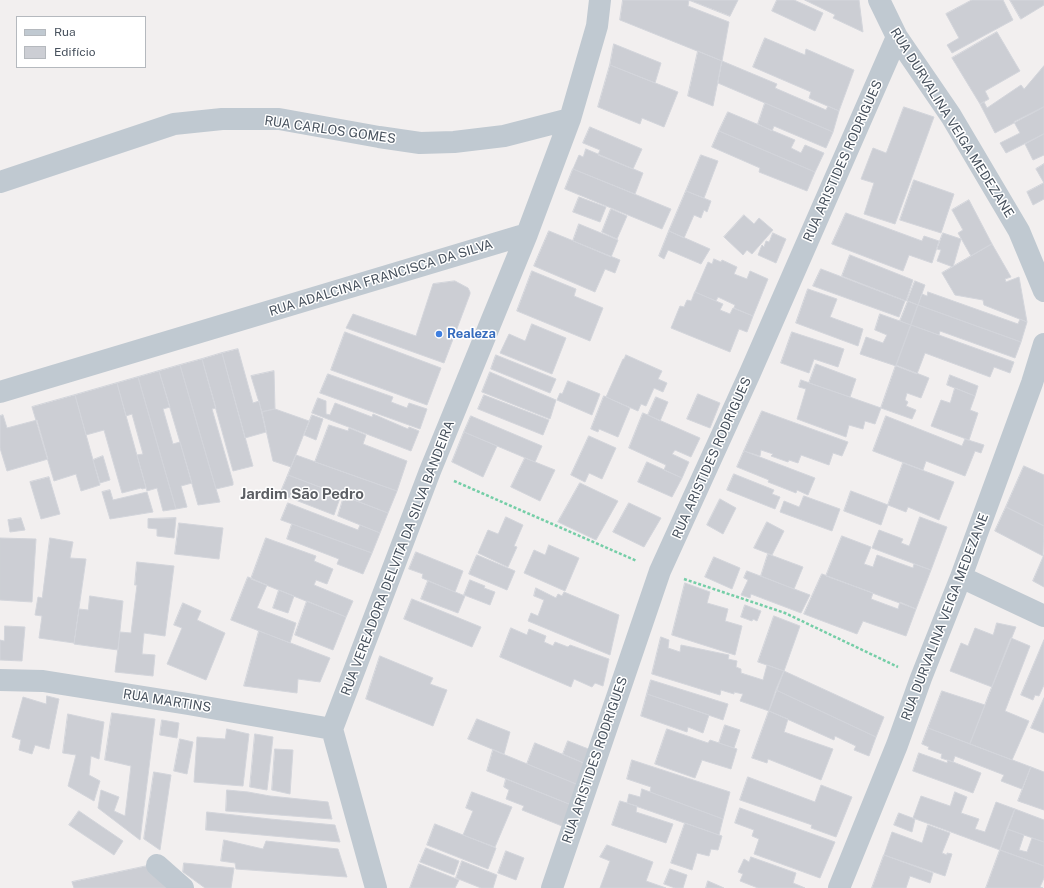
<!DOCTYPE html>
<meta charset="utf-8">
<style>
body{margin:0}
#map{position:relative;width:1044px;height:888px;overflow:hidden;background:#f2efef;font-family:"Public Sans",sans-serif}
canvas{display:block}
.legend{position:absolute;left:16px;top:16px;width:130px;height:52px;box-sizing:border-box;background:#fff;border:1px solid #b5b9be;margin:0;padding:5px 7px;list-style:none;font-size:12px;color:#47515d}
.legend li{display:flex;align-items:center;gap:8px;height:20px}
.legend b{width:20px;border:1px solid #b5b9be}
</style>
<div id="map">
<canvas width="1044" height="888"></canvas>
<ul class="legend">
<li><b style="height:5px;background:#c0c9d1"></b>Rua</li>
<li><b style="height:11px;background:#ccced4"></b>Edifício</li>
</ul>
</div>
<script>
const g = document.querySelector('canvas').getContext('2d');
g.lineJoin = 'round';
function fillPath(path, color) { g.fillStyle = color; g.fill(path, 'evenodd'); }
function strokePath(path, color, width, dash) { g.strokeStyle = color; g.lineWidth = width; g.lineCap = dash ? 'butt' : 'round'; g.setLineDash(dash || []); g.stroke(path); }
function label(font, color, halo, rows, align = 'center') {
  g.font = font + ' "Public Sans",sans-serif'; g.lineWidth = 3; g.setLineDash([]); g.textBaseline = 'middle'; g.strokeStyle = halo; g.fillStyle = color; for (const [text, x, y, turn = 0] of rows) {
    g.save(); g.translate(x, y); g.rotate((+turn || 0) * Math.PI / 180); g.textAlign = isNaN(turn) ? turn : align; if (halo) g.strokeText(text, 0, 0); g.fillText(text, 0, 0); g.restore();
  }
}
const building = new Path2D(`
 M623,0h66l-1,6 41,16 -7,39 -102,-41z
 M689,0h49l-8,16z
 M777,0h17l29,13 -8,18 -43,-20z
 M805,0h54l4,32 -30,-14 2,-3z
 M972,0h31l10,20 -61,33 -5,-8 12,-7 -13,-24z
 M1010,0h34v5l-23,14z
 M997,32l23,39 -35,20 4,8 -9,5 -28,-46z
 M765,38l40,17 1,-6 48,21 -15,41 -30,-13 2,-6 -58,-25z
 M614,44l47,19 -6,20 -45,-18z
 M698,51l24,10 -9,45 -25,-10z
 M722,61l55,23 -2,4 51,22 2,-4 11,5 -6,21 -115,-49z
 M610,65l68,27 -14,35 -22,-9 -2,6 -42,-17z
 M1044,66v41l-49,26 -15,-29 4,-2 3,6 34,-23 3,4z
 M765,103l68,29 -7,16 -52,-22 -2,5 -14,-7z
 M904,107l30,10 -39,107 -31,-10 10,-31 -13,-4 12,-31 13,5z
 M1044,107v27l-38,19 -6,-10 20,-10 -6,-11z
 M728,112l67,28 -4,8 10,5 4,-8 19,8 -9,19 -96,-41z
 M590,127l52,22 -9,20 -35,-14 2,-5 -17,-7z
 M719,131l96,41 -8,19 -48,-19 1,-4 -48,-21z
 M1044,134v21l-11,5 -8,-16z
 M586,149l57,24 -8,21 -62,-25 6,-14 4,2z
 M701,155l17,6 -14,37 -18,-7z
 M1044,164v19l-8,-14z
 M573,169l98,40 -9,20 -97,-40z
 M914,180l40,14 -13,39 -41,-13z
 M1044,183v16l-11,6 -6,-13z
 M686,191l25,10 -4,11 -3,-2 -3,8 -7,-3 -10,23 -15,-7z
 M579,197l27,10 -6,15 -27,-10z
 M969,200l23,44 -21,12 -13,-23 5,-3 -11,-20z
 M611,209l16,7 -10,23 -15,-7z
 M846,213l76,28 2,-5 15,5 -7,22 -23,-8 -6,16 -71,-27z
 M744,215l10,9 5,-6 14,12 -21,24 -5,-4 -4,5 -19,-18z
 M579,224l39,16 -7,17 -38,-16z
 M549,231l71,29 -5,13 -10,-4 -10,23 -61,-26z
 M669,231l41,18 -9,15 -33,-14 -4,9 -5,-3z
 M773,233l13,6 -10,24 -18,-8 4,-10 2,2 2,-6 3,1z
 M943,233l18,6 -8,28 -16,-6 4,-11 -4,-1z
 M992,244l19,33 -6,2 1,3 13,-5 8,45 -43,-17 -1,-5 -28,-5 -13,-22z
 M850,255l63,25 -7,21 -64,-25z
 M714,259l7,3 1,-2 15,7 -3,7 13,5 3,-8 18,8 -15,37 -19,-8 1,-3 -17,-8 -2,4 -21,-9 13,-30 4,2z
 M821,269l84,32 -6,16 -86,-31z
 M532,271l44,18 -2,7 29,12 -13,33 -73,-30z
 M455,281l13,7 2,4v2l-26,69 -98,-35 7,-14 63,22 17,-52z
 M915,281l10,4 -7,20 -11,-4z
 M808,289l29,10 -7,18 33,12 -5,17 -62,-23z
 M695,292l28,12 -3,6 10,4 3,-6 20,8 -6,16 -8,-3 -9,23 -59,-24 9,-22 4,1 3,-7 4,1z
 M928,292l90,32 2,-5 7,3 -6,20 -103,-37 4,-11 5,2z
 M908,301l10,4 -7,20 -11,-4z
 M918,305l103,37 -6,16 -75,-27 -1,4 -28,-10z
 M880,314l31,11 -15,41 -36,-12 6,-17 17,6 4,-8 -12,-5z
 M532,324l34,14 -14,36 -52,-21 9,-19 16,7z
 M911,325l103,37 -4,11 -16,-6 -4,10 -65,-24 -8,21 -21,-8z
 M345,332l96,36 -14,37 -96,-35z
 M792,332l52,17 -6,18 -24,-8 -5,14 -28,-10z
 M238,349l15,54 6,-2 7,31 -21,6 -23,-85z
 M222,353l31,113 -20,5 -31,-112z
 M496,355l60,24 -6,14 -59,-24z
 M626,355l36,16 -4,8 9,4 -4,9 -9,-4 -8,18 -5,-2 -3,7 -32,-14 17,-38h1z
 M202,359l14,49 -4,1 21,73v3l-17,4 -36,-124z
 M816,364l40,15 -6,18 -41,-14z
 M180,365l36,124 4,13 -22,3 -18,-63 -21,-71z
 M896,365l33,13 -8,20 -14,-5 -2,7 3,2 -2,4 10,4 -4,9 -31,-11z
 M159,371l11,36 -7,2 10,35 7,-2 12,41 -11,3 6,21 -11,2 -38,-132z
 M274,371l1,38 -13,3 -11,-36z
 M490,372l66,28 -6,19 -68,-27z
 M328,374l65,23 -2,5 16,6 2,-5 18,6 -7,20 -100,-36z
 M950,375l28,11 -3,10 -28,-11z
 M138,377l38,132 -13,2 -6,-23 -10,3 -10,-36 6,-1 -11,-40 -6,2 -9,-33z
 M801,380l80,28 -6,16 -10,-3 -2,8 -14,-4 -3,12 -49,-18 9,-30 -7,-2z
 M568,381l32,13 -8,21 -35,-15 3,-7 2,1z
 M117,383l29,105 -4,1 -1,-1 -19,5 -18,-63 -18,5 -11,-40z
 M955,388l20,8 -5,14 8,3 -9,27 -38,-14 10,-26 9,3z
 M698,394l22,9 -10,25 -23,-9z
 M75,395l25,90 -19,6 -5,-17 -22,7 -22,-74z
 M484,395l65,25 -6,15 -65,-26z
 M604,396l26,12 -12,29 -19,-8 -1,3 -7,-3z
 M656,397l12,5 -8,19 -12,-6z
 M318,398l8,3v13l4,1 5,-12 37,14 1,-3 35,15 1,-2 10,4 -8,20 -99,-38z
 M275,409l34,12 -18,46 -18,-6 -11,-49z
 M762,411l86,31 -6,14 -9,-3 -4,12 -28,-10 -3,8 -9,-3 -1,2 -17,-6 2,-2 -12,-4 -1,6 -16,-5z
 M643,413l57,25 -9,19 -16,-7 -3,4 17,8 -7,16 -18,-8 2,-5 -37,-17z
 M3,415l4,13 30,-8 11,39 -41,12 -7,-23v-32z
 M312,415l11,4 -7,21 -12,-5z
 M471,416l71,30 -7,16 -71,-30z
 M886,416l76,30 3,-7 19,6 -3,8 -6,-2 -10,25 -39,-15 -3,9 -50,-19z
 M329,425l19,6 1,-3 17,7 -3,9 44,17 -10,30 -82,-29z
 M464,432l33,14 -14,31 -31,-15z
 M589,436l27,12 -14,31 -13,-6 -4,9 -14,-7z
 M744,451l71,27 -7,17 -11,-5 -1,3 -28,-11 1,-2 -32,-13z
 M296,455l101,36 -9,22 -100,-38z
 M103,456l7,24 -10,3 -7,-23z
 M525,458l30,12 -15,31 -29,-14z
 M647,462l35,16 -10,19 -34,-15z
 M903,463l51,19 -15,38 -31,-13 -2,5 -18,-7z
 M1024,466l20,9v51l-38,-19z
 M734,474l40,16 -2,4 8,3 -5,12 -48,-19z
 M288,475l53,20 -7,20 -54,-21z
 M49,477l11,37 -19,5 -11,-37z
 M580,483l38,18 -22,39 -38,-18z
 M110,490l3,10 34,-8 6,20 -43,7 -8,-27z
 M851,491l37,14 -7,20 -37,-14z
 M344,496l44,17 -8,20 -42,-17z
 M804,496l36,13 -8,22 -52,-19 4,-11 15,6z
 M720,499l16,9 -13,26 -16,-9z
 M288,503l70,27 2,-5 20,8 -8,20 -91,-33z
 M629,503l32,15 -17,29 -31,-15z
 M1006,507l38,19 -1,30 -48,-25z
 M506,517l17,8 -9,21 3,1 -9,20 -30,-14 10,-23 10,4z
 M920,517l27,10 -16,43 -59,-22 7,-18 24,9 -2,4 8,3z
 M21,518l4,12 -15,2 -2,-12z
 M176,518l-2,20 -17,-2v-7l-9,-1v-9z
 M767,522l17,9 -12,24 -18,-7z
 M179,523l44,5 -4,31 -44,-5z
 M292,524l80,29 -9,21 -26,-10 2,-5 -52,-20z
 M842,536l29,11 -7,17 9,3 4,-12 36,13 1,-4 17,6 -15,39 -90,-33z
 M0,538l36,1 -4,63 -32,-2z
 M50,538l23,4 -3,16 16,1 -12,84 -35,-5 3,-22 -7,-1 3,-18 4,1z
 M266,538l50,18 -2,5 19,8 -6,15 -11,-4 -2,5 39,16 -7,16 -95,-38z
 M549,545l30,13 -14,33 -41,-18 10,-23 11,5z
 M416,552l47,19 -8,21 -33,-14 1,-4 -14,-5z
 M768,554l35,13 -9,22 -33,-13z
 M477,555l38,16 -8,19 -38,-16z
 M1044,555v32l-11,-6z
 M714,557l26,11 -8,21 -27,-12z
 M137,562l37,4 -9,70 -21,-3 -2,21 13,1 -2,21 -38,-4 5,-40 11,1 6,-48h-2z
 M747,571l63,24 -9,18 -50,-19 -1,4 -9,-3 7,-15 -4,-2z
 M822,574l51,19 -2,6 27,10 2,-7 16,7 -10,27 -43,-15 -6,13 -53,-20z
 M248,577l19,8 -10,23 39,15 -6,20 -59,-23z
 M470,580l15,6 -1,2 11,4 -5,13 -26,-10z
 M428,581l37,15 -7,17 -37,-14z
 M685,583l25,9 -3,11 21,6 -3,12 17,5 -7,29 -63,-20z
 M536,588l20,10 2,-4 4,2 2,-4 55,23 -9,40 -82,-34 3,-8 7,3 6,-16 -10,-4z
 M279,590l15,6 -6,17 -15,-5z
 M90,596l33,5 -5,49 -44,-6 5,-35 9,1z
 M412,599l69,28 -9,20 -68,-28z
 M307,601l39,16 -13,33 -38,-15z
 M183,603l18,8 -4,9 28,13 -19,47 -39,-16 15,-36 -8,-3z
 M745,605l16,6 -4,10 -4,-2 -1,2 -11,-4z
 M774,616l26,10 -16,45 -26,-9z
 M997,623l19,4 -24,60 -42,-16 11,-28 7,3 7,-18 18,7z
 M5,626l20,1 -3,34 -22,-1v-20l4,1z
 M511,628l16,7 2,-6 17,7 -2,6 9,4 2,-4 13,5 2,-2 39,14 -6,27 -8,-3 -3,4 -18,-8 -3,8 -71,-30z
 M259,631l71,27 -10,24 -22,-3 -1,14 -53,-7z
 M661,637l8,3 -1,8 12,4 1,-7 48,10 -1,4 9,2 -1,6 5,2v4l22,7 4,-15 17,6 -15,40 -29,-10 3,-7 -9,-2v2l-13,-4 -1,5 -68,-21z
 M1011,638l19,8 -25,65 24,10 -17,39 -42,-16z
 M1044,640v45l-5,11 -4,-1 -2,5 -12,-5z
 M380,656l53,22 -3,6 17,6 -14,36 -67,-27z
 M784,671l100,46 -8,20 -100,-47z
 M651,680l77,24 -5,16 -76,-26z
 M776,690l100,47 -7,19 -15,-6 2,-4 -21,-10 -1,4 -65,-29z
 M942,691l43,14 -15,39 -42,-16z
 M647,694l62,21 -6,18 -15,-6 -1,5 -46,-16z
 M47,696l12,3 -10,50 -14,-4 -3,9 -13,-4 2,-10 -9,-3 11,-40 23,7z
 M1044,698v35l-13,-5z
 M769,711l19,8 -4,13 49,17 -12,31 -53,-21 -1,4 -15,-5z
 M112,713l43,6 -15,121 -42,-32 3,-18 18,7 -5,14 11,5 6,-50 -26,-6z
 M68,714l36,8 -5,37 -8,-3 -2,19 11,6 -6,20 -26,-15 8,-31 -13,-2z
 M477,719l33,13 -6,22 -36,-15z
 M162,720l17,3 -2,15 -17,-3z
 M725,725l15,5 -6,18 -15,-5z
 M928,728l103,39 -9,22 -21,-8 3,-6 -49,-19 -2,6 -12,-4 1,-4 -14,-5 1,-2 -7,-3z
 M227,729l22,5 -6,52 -49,-4 3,-45 28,2z
 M667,729l41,14 2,-3 27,9 -6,20 -29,-9 -7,18 -40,-14z
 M255,734l18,3 -6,53 -17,-3z
 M180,739l13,3 -6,32 -13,-3z
 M568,741l23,9 -5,14 -23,-10z
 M535,743l51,21 -5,22 -54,-22z
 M275,749l18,1 -3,44 -18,-4z
 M493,750l88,36 -7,20 -87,-35z
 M919,753l28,10 1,-3 33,13 -8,20 -60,-22z
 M632,760l98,32 -7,27 -73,-27 1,-5 -24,-8z
 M1031,767l13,5v38l-26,-9z
 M154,772l17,3 -11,75 -16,-11z
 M748,777l67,25 6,-17 31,12 -16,40 -25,-9 1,-3 -72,-25z
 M506,779l68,27 -7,22 -45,-18 2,-4 -18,-7 3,-9 -5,-3z
 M642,789l81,30 -4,16 -92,-32 2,-9 11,3z
 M227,790l21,2 22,4 58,6 4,17 -106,-8z
 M472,792l40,15 -17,40 -32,-12 10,-24 -7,-3z
 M955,792l12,5 -6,16 18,6 -4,10 10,3 11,-30 19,7 -15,41 -87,-32 8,-22 29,10z
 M620,801l17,5 -1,6 37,12 -7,19 -54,-18z
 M740,808l95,34 -15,36 -66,-24 5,-15 -7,-3 2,-6 -19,-7z
 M1015,809l29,11v22l-37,-13z
 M79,811l44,30 -9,14 -45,-30z
 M207,812l63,7 65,6 5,17 -134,-12z
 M899,813l16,6 -3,13 -18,-7z
 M685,823l37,13 -4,14 -7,-1 -2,7 -12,-3 -5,17 -21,-7z
 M435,824l61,24 -8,21 -61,-24z
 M928,825l22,8 -8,20 5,2v-2l5,1 -7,22 -61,-21 8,-23 30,11z
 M1007,829l17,6 -5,15 8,2 5,-14 12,4v24l-44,-16z
 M224,840l39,9 3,-8 72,8 9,28 -111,-8 -1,-6 -14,-2z
 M607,845l46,17 -7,19 20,7h-66l10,-27 -10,-4z
 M426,848l33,13 -5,14 -34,-13z
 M1000,850l44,16v12l-4,9 3,1h-57z
 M506,851l18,7 -8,22 -18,-7z
 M884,855l49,18 -3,10 -20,-7 -4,12h-34z
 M751,857l45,16 -3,10 12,5h-47l-18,-7 3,-7 -5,-2 6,-13 5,3z
 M462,861l35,14 -4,13h-12l-25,-10z
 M184,863l50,5 -3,20h-26l-22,-16z
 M419,864l40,16 -4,8h-45z
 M147,866l20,22h-93l-2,-6z
 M670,869l17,6 -4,13h-8l-11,-4z
 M708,881l16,7h-18z`);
const path = new Path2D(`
 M454,481l183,80
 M684,579l101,34 113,54`);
const minor = new Path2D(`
 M879,0l18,37 54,79 68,115 25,60
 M0,182l174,-58 48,-5h57l100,18 41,6 34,-1 50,-6 66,-17
 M0,392l527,-158
 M961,577l83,39
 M0,680l43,1 145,23 144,25
 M157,865l26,23
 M376,888l-44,-159 98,-258 97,-237 43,-115 27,-93 3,-26
 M552,888l108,-317 90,-198 147,-336
 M839,888l58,-143 24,-67 40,-101 71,-194 12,-39`);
const markers = [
 [439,334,4,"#3f7fe0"]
];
const streetNames = [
 ["RUA DURVALINA VEIGA MEDEZANE",952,123,58],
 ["RUA CARLOS GOMES",330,130,8],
 ["RUA ARISTIDES RODRIGUES",843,161,-66],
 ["RUA ADALCINA FRANCISCA DA SILVA",381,278,-17],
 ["RUA ARISTIDES RODRIGUES",712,458,-66],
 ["RUA VEREADORA DELVITA DA SILVA BANDEIRA",398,558,-69],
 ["RUA DURVALINA VEIGA MEDEZANE",945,617,-69],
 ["RUA MARTINS",167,701,9],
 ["RUA ARISTIDES RODRIGUES",595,760,-71]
];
const shopNames = [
 ["Realeza",447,334]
];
const quarterNames = [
 ["Jardim São Pedro",302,494]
];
fillPath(building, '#ccced4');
strokePath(building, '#d3d5db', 1);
strokePath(path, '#75cea7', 2.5, [3, 2]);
strokePath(minor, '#c0c9d1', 22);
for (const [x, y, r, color] of markers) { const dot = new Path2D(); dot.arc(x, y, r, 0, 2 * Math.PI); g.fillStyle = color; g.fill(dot); strokePath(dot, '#fff', 1.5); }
label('13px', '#47515d', '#fff', streetNames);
label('bold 13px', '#366cbe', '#fff', shopNames, 'left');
label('bold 15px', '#5c5f64', '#fff', quarterNames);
</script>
